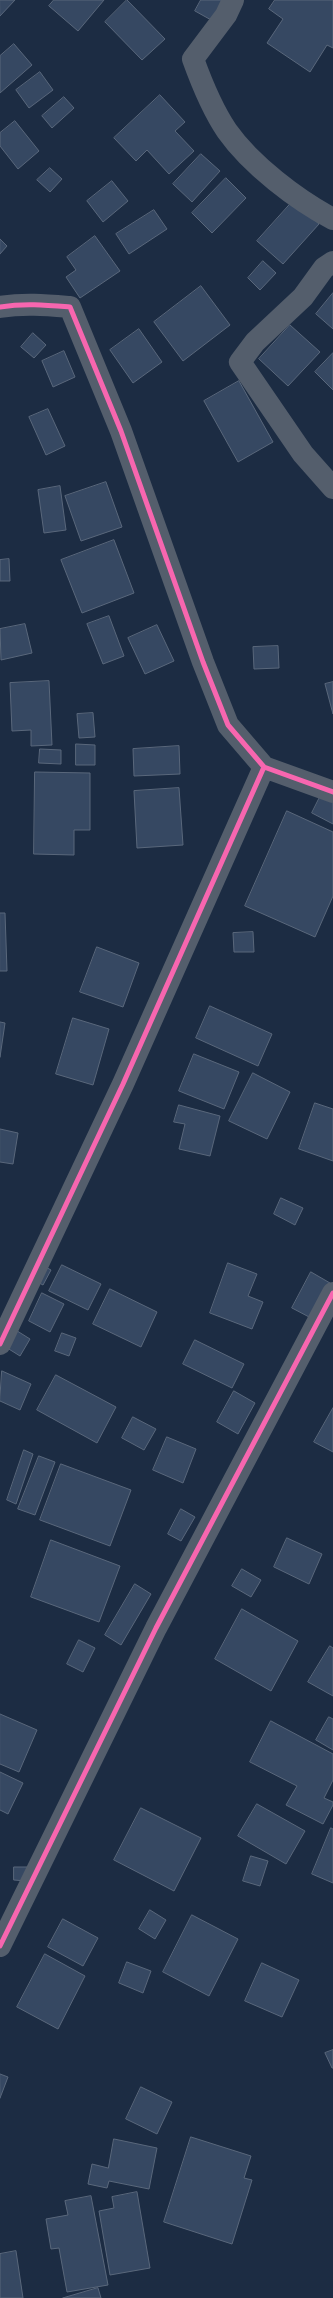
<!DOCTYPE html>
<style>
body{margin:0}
canvas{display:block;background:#1c2c43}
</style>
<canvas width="333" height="2298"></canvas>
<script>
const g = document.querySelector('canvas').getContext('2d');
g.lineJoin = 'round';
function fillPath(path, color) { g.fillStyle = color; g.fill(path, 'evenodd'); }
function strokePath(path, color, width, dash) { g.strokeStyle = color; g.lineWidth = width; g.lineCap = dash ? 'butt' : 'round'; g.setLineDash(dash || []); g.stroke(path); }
const building = new Path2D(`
 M0,0h15l-15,16z
 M54,0h50l-26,31 -29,-25z
 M127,0l38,39 -23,21 -37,-38z
 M201,0h24l-12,21 -18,-10z
 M275,0h58v48l-6,-3 -17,27 -43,-29 16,-24 -14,-10z
 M14,44l18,21 -32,28v-37z
 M40,72l13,18 -24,18 -13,-18z
 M160,95l25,27 -10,9 19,20 -25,23 -22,-24 -11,11 -22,-23z
 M64,97l10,11 -22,20 -10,-12z
 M15,121l24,30 -21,18 -18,-23v-13z
 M201,154l19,17 -28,31 -19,-18z
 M50,168l12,11 -12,13 -13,-12z
 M226,178l20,20 -34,35 -20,-20z
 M112,181l16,20 -25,21 -16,-21z
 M293,201l26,23 -36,40 -26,-23z
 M154,210l13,19 -38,25 -13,-20z
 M95,236l25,35 -40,27 -14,-21 10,-7 -9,-13z
 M0,239l7,7 -7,8z
 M263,261l13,12 -16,17 -12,-12z
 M201,286l29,39 -47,36 -29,-39z
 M333,293v36l-17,-15z
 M290,325l30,27 -32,34 -29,-27z
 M139,329l23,33 -29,21 -23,-33z
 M33,333l13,12 -12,13 -13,-11z
 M64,351l11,26 -22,10 -11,-26z
 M333,353v37l-18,-18z
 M239,381l34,61 -35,20 -34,-61z
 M48,409l17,37 -19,9 -17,-38z
 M106,482l16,45 -41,14 -16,-45z
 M60,486l6,44 -22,3 -6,-43z
 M114,540l20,53 -52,20 -21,-53z
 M9,559l1,22h-10v-21z
 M109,616l15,40 -21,8 -16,-40z
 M25,624l7,29 -31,7 -1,-31z
 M157,625l17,36 -29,13 -17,-36z
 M278,646l1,22 -25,1 -1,-22z
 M49,681l3,64 -21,1v-16l-19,1 -2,-48z
 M333,682v32l-8,-30z
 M93,713l2,24 -16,1 -2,-24z
 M76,744l19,1v20h-19z
 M179,746l1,28 -46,2 -1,-27z
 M40,749l21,1v14l-22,-1z
 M35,772l55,1v57h-16v25l-40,-1z
 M179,788l4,57 -46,3 -3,-57z
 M321,795l12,6v23l-21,-11z
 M287,811l46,21v64l-18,41 -70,-31z
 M0,913h5l2,58h-7z
 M253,932l1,20h-20l-1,-19z
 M97,947l42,16 -16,44 -43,-15z
 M210,1006l62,28 -14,32 -62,-28z
 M73,1018l36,11 -16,56 -37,-11z
 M0,1022l5,1 -5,34z
 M194,1054l45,18 -15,37 -45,-18z
 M253,1073l37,19 -23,47 -38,-18z
 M315,1103l18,6v52l-34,-12z
 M179,1105l41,11 -10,40 -31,-7 6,-25 -11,-2z
 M0,1129l18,4 -5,31 -13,-2z
 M281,1198l22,10 -8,17 -21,-11z
 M228,1263l29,11 -9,22 15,6 -11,27 -42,-16z
 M40,1264l11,6 -8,15 -11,-6z
 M62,1265l39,19 -13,26 -39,-19z
 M311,1272l19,11 -19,35 -19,-10z
 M110,1289l47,23 -16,35 -48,-23z
 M42,1293l22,11 -14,28 -21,-11z
 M14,1329l16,10 -10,17 -16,-10z
 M62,1333l14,5 -7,18 -14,-5z
 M195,1340l49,24 -12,24 -49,-24z
 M2,1371l29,13 -11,26 -20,-9z
 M56,1375l60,32 -19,36 -60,-33z
 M234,1391l21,12 -17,31 -21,-12z
 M333,1408v44l-19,-10z
 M133,1417l23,12 -12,21 -22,-12z
 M167,1437l29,12 -13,34 -30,-13z
 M24,1450l9,4 -17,50 -9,-4z
 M39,1456l16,6 -20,53 -17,-6z
 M61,1464l70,26 -21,56 -70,-26z
 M181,1509l14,8 -14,24 -13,-7z
 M287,1538l35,16 -13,30 -35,-17z
 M51,1540l69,26 -21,56 -68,-25z
 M242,1569l19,11 -10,17 -19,-11z
 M135,1584l16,10 -30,51 -16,-10z
 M242,1609l56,32 -27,50 -56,-32z
 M79,1640l16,8 -12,24 -16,-8z
 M330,1646l3,2v48l-25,-14z
 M0,1714l37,16 -18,42 -19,-8z
 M329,1717l4,2v31l-17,-10z
 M271,1721l62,33v26l-9,18 9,4v3l-10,19 -37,-19 11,-19 -47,-24z
 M0,1772l23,11 -15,31 -8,-4z
 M257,1804l48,27 -19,33 -48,-28z
 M141,1808l60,30 -27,53 -60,-31z
 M331,1828l2,1v54l-21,-9z
 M251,1856l17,5 -8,25 -17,-5z
 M14,1867h13v14l-13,-1z
 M150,1910l16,10 -11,19 -16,-10z
 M192,1915l46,24 -29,57 -46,-24z
 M63,1919l35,19 -15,28 -35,-19z
 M45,1954l40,22 -27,53 -41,-22z
 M127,1962l24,9 -8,22 -24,-10z
 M262,1963l37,17 -17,37 -37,-16z
 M333,2050v18h-1l-7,-15z
 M0,2074l8,3 -8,21z
 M141,2087l31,15 -15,32 -31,-15z
 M191,2137l60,19 -7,22 8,2 -20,64 -68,-22z
 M114,2139l43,9 -8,41 -40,-8 -2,7 -19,-4 4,-20 16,4z
 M137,2192l13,76 -40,7 -11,-64 15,-3 -2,-11z
 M91,2196l17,89 -41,7 -8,-44 -8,1 -5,-30 22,-4 -3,-14z
 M16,2251l7,47h-23v-44z
 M98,2288l3,10h-38z`);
const minor = new Path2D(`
 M233,0l-7,15 -33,44c9,25 19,50 34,72 24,34 70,69 106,88
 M333,262l-9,6 -21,29 -48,45 -15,20 63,92 30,34
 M0,307c24,-4 46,-2 70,0l51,124 82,231 25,63 36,42 69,25
 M0,1344l123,-260 141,-317
 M0,1946l156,-318 177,-335`);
const cycleway = new Path2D(`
 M0,307c24,-4 46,-2 70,0l51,124 82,231 25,63 36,42 69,25
 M0,1344l123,-260 141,-317
 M0,1946l156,-318 177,-335`);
fillPath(building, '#364862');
strokePath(building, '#59677b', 1);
strokePath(minor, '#545e6c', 22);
strokePath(cycleway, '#f766af', 5);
</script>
